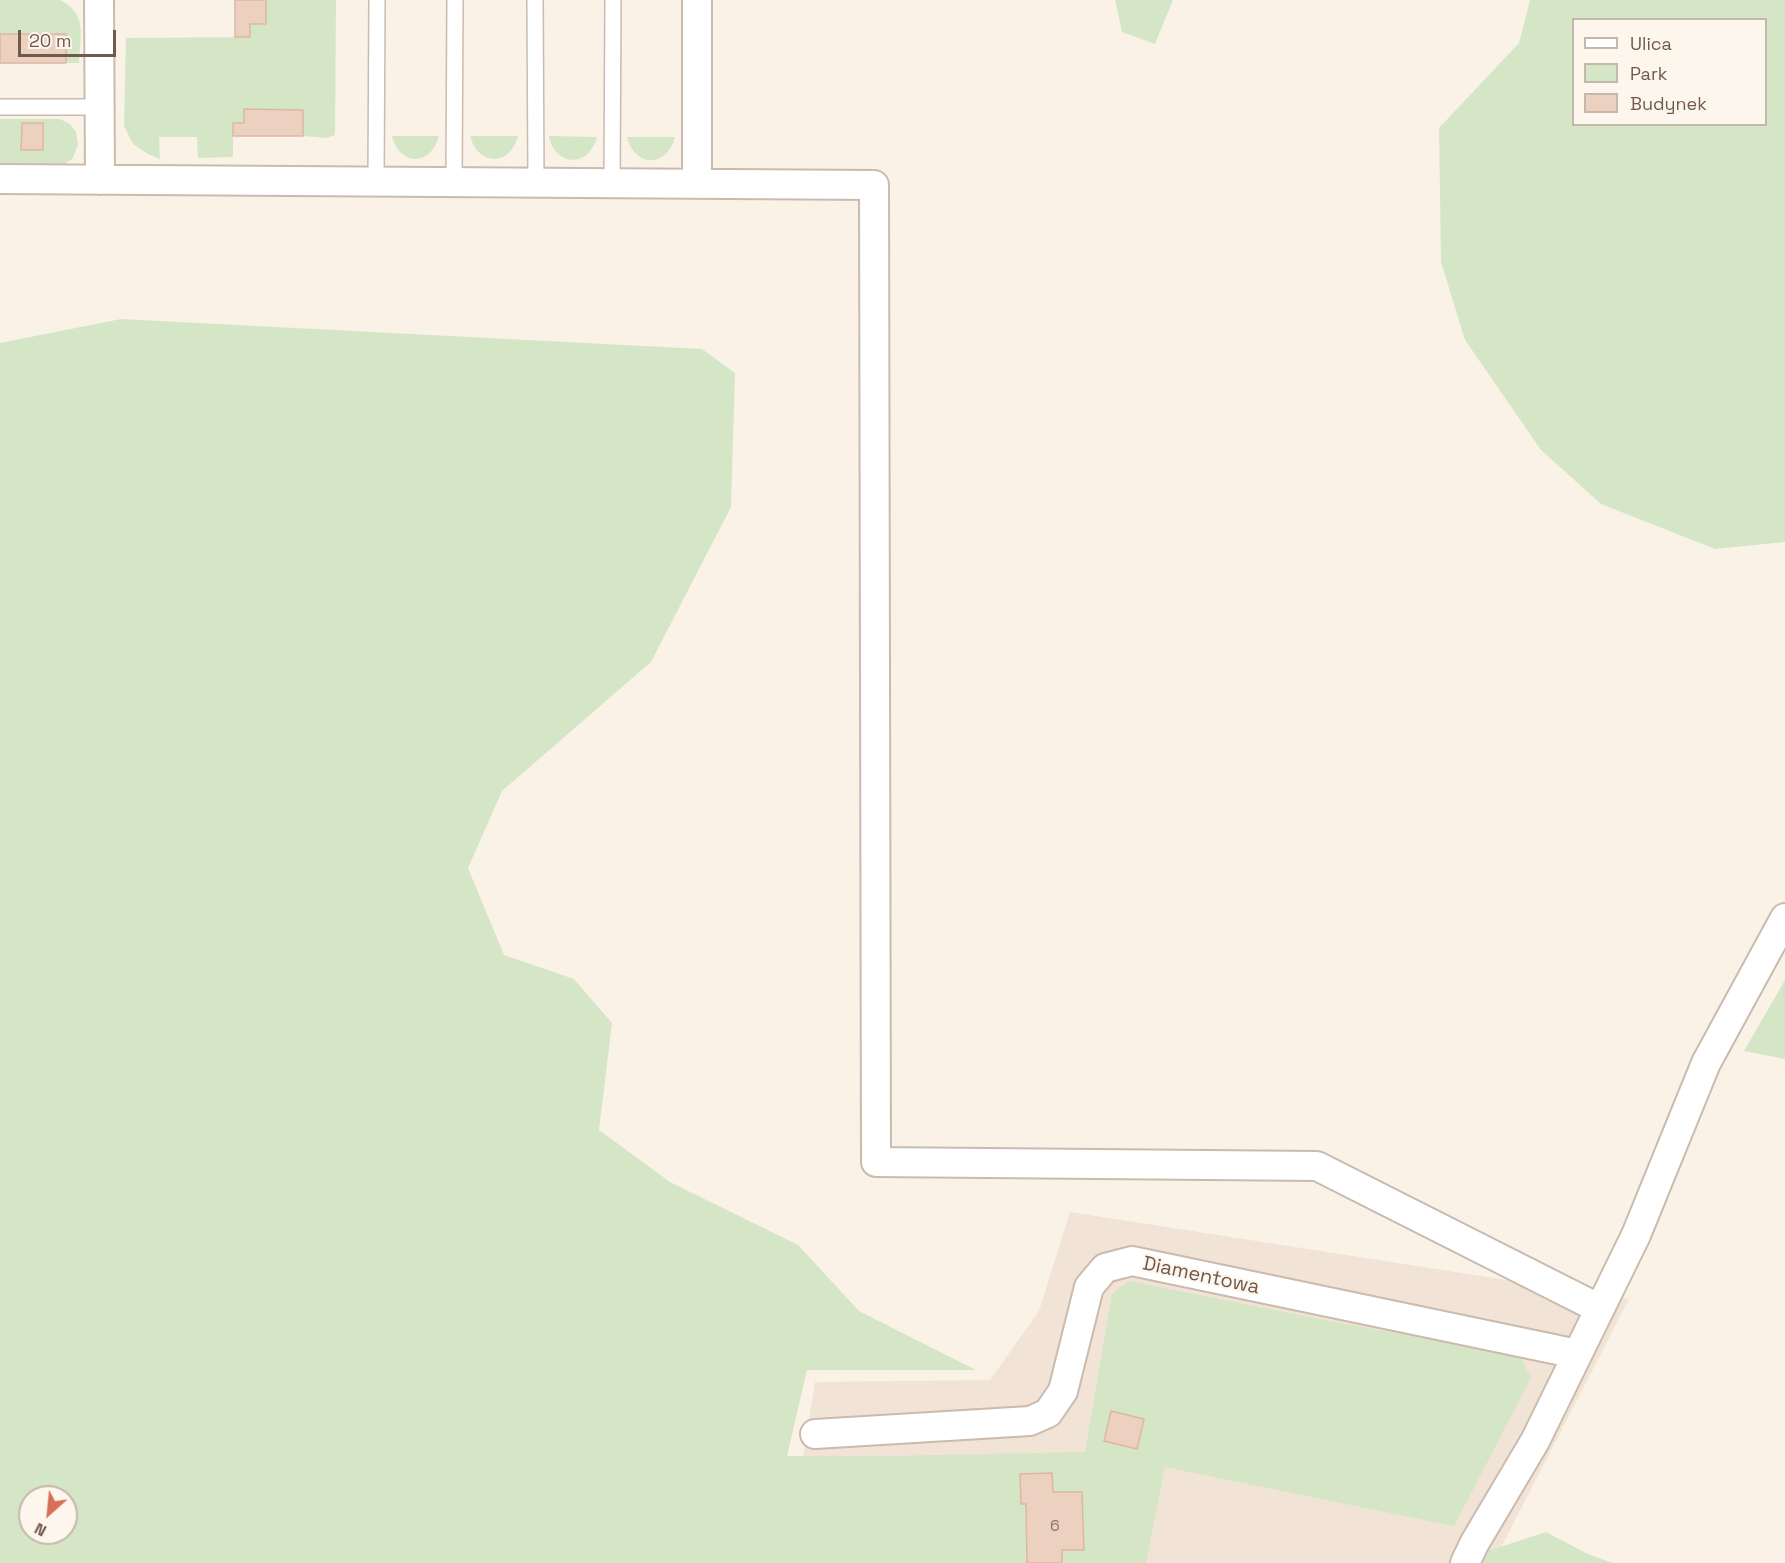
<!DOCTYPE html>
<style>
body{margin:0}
#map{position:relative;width:1785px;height:1563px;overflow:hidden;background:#faf2e7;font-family:"Space Grotesk",sans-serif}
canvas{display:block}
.legend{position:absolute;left:1572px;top:18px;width:195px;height:108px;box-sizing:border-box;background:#fdf6ed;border:2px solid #c5b7ad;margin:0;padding:8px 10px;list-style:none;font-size:18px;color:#71594e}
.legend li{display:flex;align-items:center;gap:12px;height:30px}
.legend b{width:30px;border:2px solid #c5b7ad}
.north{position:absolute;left:18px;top:1485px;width:60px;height:60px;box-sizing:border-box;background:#fdf6ed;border:2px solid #c5b7ad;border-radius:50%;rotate:207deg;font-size:16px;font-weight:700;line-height:24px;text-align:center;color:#71594e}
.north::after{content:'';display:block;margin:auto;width:21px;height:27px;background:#d77059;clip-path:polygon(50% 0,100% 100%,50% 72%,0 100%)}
.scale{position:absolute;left:18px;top:30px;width:98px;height:27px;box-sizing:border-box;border:3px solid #71594e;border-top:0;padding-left:8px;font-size:18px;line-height:21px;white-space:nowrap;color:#71594e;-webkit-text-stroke:4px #fdf6ed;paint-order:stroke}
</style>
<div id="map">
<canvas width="1785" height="1563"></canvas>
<ul class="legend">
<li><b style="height:8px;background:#fff"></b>Ulica</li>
<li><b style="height:16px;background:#d5e6c7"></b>Park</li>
<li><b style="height:16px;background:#ecd1c1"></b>Budynek</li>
</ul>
<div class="north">N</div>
<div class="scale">20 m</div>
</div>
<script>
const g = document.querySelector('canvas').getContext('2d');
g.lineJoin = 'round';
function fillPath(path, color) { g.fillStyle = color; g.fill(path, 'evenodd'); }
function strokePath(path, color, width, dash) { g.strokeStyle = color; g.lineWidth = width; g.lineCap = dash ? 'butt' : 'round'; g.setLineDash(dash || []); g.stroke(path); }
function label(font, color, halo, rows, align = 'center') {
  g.font = font + ' "Space Grotesk",sans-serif'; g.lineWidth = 4.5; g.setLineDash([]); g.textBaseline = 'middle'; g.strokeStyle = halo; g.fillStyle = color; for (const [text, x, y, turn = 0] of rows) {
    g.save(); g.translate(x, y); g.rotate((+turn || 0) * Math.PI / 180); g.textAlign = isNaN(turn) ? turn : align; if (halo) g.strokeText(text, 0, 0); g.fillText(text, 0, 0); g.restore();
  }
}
const residential = new Path2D(`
 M1070,1212l559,87 -136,264h-707l29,-181 175,-2 49,-69z`);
const green = new Path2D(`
 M0,0h60c28,13 20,38 19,63h-13l-1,-29h-65z
 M266,0h70l-1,135 -8,3 -24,-2 -1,-26 -58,-1v14h-11v34l-35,1 -1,-21h-38l1,22 -12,-5 -15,-10 -9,-18 2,-88 124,-1v-13l16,-1z
 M1115,0h58l-18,44 -33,-12z
 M1530,0h255v542l-70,7 -114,-45 -60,-54 -76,-110 -24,-78 -2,-134 80,-85zM1574,20h192v104h-192z
 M0,119h60l10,5 6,8 2,13 -5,13 -9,7 -64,1z
 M392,136h47c-8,31 -40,30 -47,0z
 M470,136h48c-8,31 -40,30 -48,0z
 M549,137v-1l48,1c-8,31 -41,30 -48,0z
 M627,137h48c-8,31 -40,31 -48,0z
 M121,319l581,30 33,24 -4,134 -80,155 -149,129 -34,77 36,87 70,24 38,44 -13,107 71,52 128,63 61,66 117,59h-169l-20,86h103l195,-4 27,-158 17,-13 185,37 206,38 11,22 -77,148 -289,-59 -19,96h-1146v-1220zM30,1497h36v36h-36z
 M1785,980v79l-41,-8z
 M1546,1532l42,22 25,9h-162z`);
const building = new Path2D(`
 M235,0h31v24h-16v13h-15z
 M0,34h66v29h-66z
 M244,109l59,1v26h-70v-13h11z
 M22,123h21v27h-22z
 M1111,1411l33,8 -7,30 -33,-8z
 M1052,1473l1,19h29l2,58h-22v13h-35l-1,-59h-5l-1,-30z`);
const lane = new Path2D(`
 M535,0l1,182
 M0,107h99
 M376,181l1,-181
 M454,182l1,-182
 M612,183l1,-183`);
const street = new Path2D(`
 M99,0l1,180
 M0,179l874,6 2,977 441,4 283,143
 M697,184v-184
 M815,1434l215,-13 18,-8 15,-22 26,-104 16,-19 27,-7 445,93
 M1465,1563l9,-19 61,-103 101,-206 70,-172 79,-145`);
const numberNames = [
 ["6",1055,1527]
];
const streetNames = [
 ["Diamentowa",1201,1276,12]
];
fillPath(residential, '#f1e3d6');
fillPath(green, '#d5e6c7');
fillPath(building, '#ecd1c1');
strokePath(building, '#ddb7a3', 1.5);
strokePath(lane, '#cbbaae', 18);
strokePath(street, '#cbbaae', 32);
strokePath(lane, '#fff', 15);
strokePath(street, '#fff', 28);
label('16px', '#90776b', null, numberNames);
label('20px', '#71594e', '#fdf6ed', streetNames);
</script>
